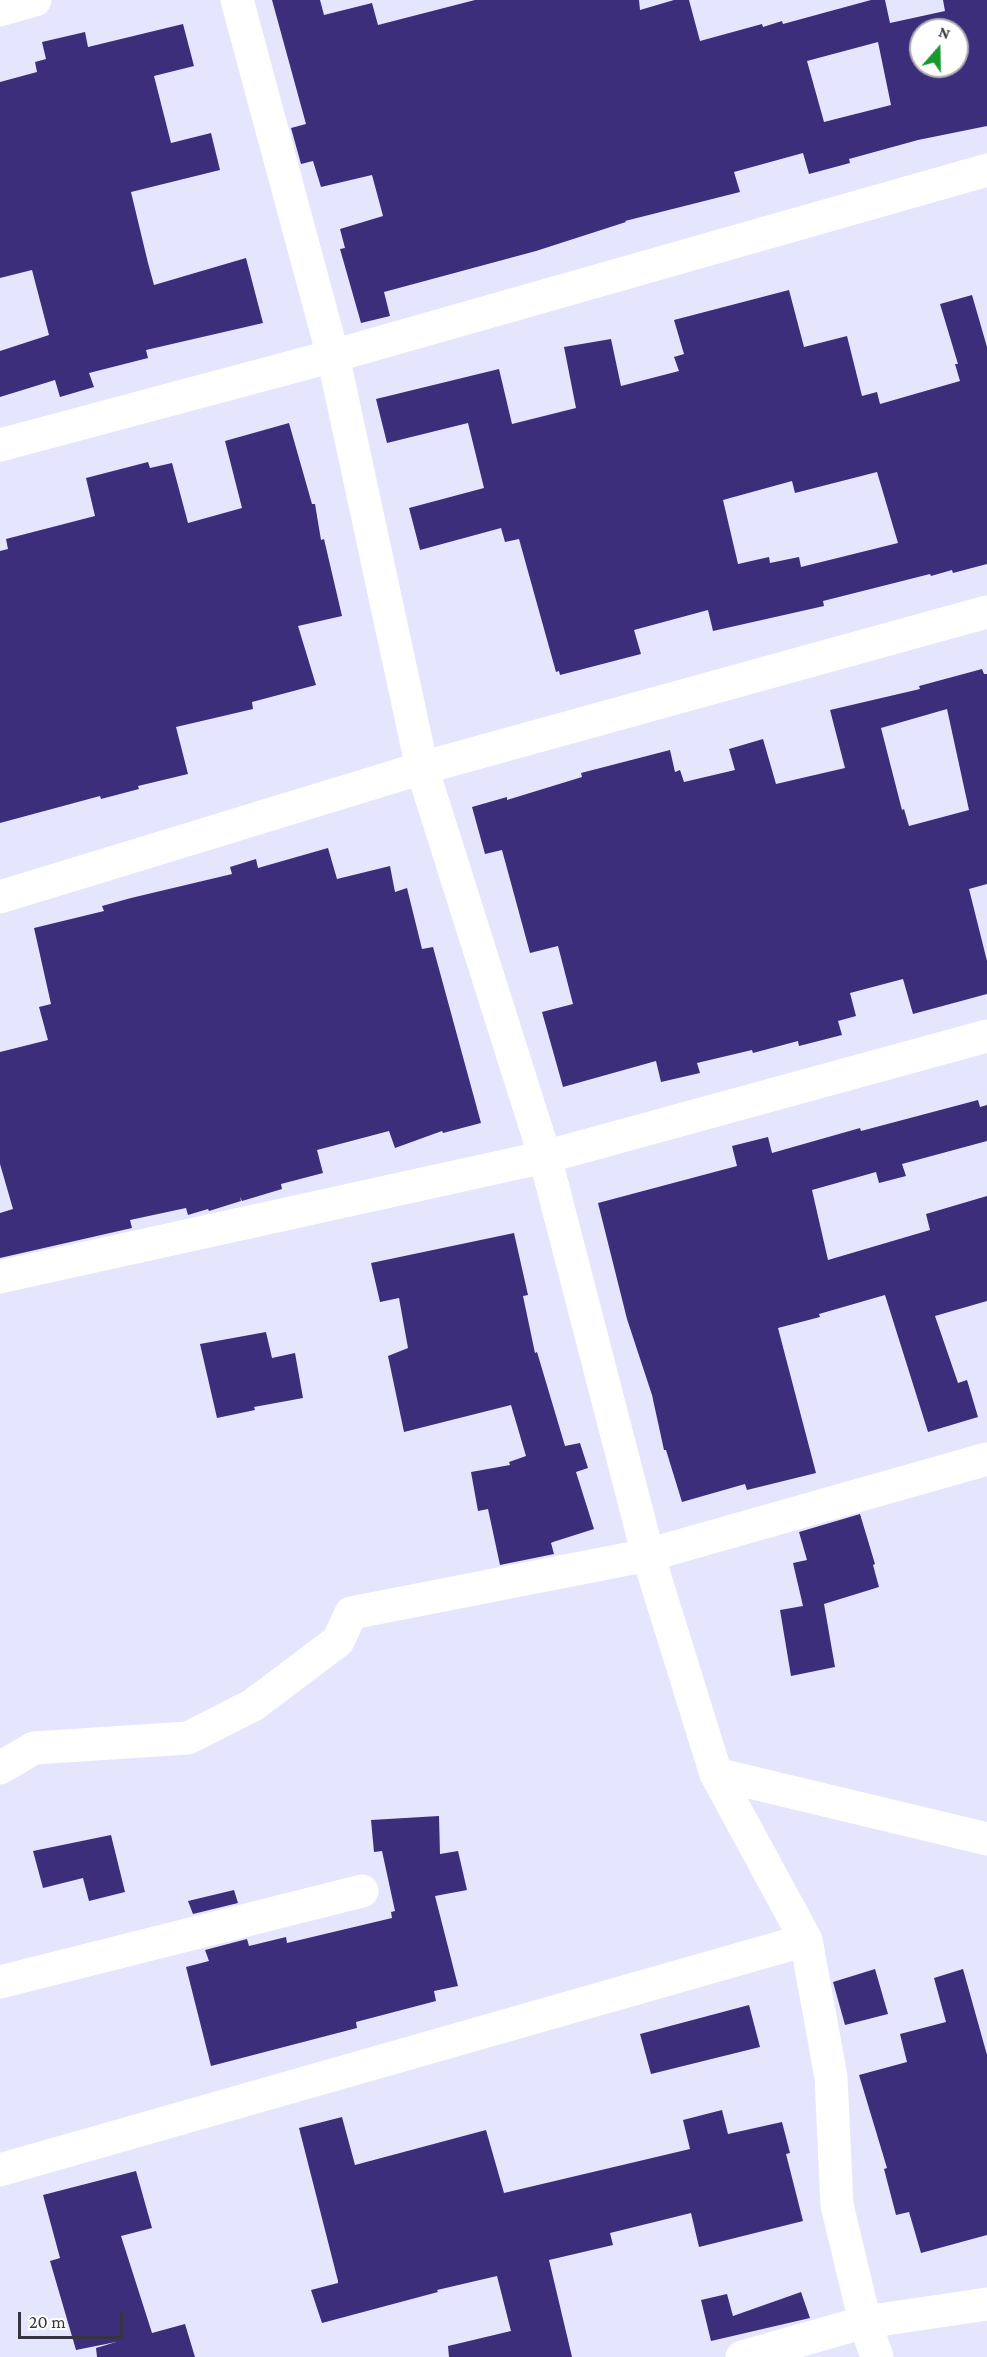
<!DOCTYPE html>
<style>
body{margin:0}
#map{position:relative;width:987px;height:2357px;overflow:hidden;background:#e6e5fe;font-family:"Crimson Pro",serif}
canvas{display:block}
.north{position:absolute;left:909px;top:18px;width:60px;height:60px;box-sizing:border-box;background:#fff;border:2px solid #afaeb2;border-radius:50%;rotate:20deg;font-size:16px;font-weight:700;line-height:24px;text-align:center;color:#36353f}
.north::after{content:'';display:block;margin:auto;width:21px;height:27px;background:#17992e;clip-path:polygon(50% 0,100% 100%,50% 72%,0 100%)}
.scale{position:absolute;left:18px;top:2312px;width:105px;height:27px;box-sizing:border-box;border:3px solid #36353f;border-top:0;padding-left:8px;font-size:18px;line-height:21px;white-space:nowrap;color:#36353f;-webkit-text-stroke:4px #fff;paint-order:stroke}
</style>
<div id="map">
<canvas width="987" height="2357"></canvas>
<div class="north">N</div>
<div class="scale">20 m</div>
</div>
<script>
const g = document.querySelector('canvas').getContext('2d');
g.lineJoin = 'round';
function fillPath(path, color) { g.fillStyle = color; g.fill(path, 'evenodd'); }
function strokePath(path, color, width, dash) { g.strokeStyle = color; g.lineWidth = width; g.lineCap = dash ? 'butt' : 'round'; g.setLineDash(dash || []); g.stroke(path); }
const building = new Path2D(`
 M272,0h48l4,15 48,-12 6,22 97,-25h164l1,10 34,-10h15l11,41 62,-17 1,3 19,-6 1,3 88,-24h14l5,23 55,-12 -2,-11h44v126l-69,14 -69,19 1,4 -41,11 -6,-21 -69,19 6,20 -115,29 1,1 -90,29 -152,41 6,24 -29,7 -21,-74 5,-1 -5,-19 43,-13 -11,-41 -51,12 -8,-26 -12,3 -10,-36 15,-4zM921,30h36v36h-36zM878,42l13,63 -67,17 -17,-61z
 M183,24l11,42 -40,10 17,67 40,-10 9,37 -89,22 17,71 6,22 92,-27 17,65 -117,27 2,8 -59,15 5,14 -34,10 -5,-17 -55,17v-46l49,-16 -17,-65 -32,8v-196l37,-10 -2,-10 11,-3 -4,-17 43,-10 3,15z
 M789,290l15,57 43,-11 15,60 15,-4 3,12 80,-23 -5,-17h3l-18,-60 32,-9 15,52v217l-34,9 -1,-3 -21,6 -1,-2 -107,27 1,5 -111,25 -5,-21 -74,20 7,24 -81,21 -1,-4 -3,1 -37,-133 -14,3 -4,-14 -81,22 -11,-42 75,-20 -16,-65 -81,20 -11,-44 123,-30 13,55 64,-16 -12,-61 47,-8 10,47 58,-15 -5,-14 10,-3 -10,-34zM877,472l21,71 -97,24 -2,-10 -29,6 -1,-6 -31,7 -15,-64 69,-19 3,12z
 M289,423l23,81h3l6,36 3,-1 18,77 -44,10 18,59 -64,17 1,7 -77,18 12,47 -50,12 1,3 -38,10 -1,-3 -100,27v-272l8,-2 -2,-10 89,-23 -9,-38 62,-16 2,6 22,-5 16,60 54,-15 -17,-67z
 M982,669l2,5h3v210l-18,5 18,72v33l-74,20 -10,-35 -53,14 6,23 -18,5 4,14 -43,11 -1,-5 -45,12 -1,-3 -55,13 3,10 -39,9 -5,-21 -93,26 -21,-75 31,-8 -15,-58 -28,7 -28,-103 -17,4 -13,-47 35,-10v3l75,-23 -1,-4 89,-23 5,22 5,-2 4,12 51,-12 -6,-21 34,-10 13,45 69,-16 -15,-58 90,-21 -1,-3zM947,709l22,101 -60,16 -5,-17 -2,1 -21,-82z
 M328,848l9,31 53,-13 5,26 12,-4 15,61 11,-2 48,176 -38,10 -1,-2 -47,17 -6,-17 -72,19 6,23 -42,11 1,5 -40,12 -2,-4 1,4 -32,10 -1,-2 -20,6 -2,-7 -56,12 2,8 -132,30v-45l13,-4 -13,-45v-112l48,-12 -9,-33 12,-3 -17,-76 70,-17 -2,-5 29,-8 101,-24 -2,-7 26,-8 2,9z
 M978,1100l2,7 7,-2v36l-85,23 4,12 -27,7 -3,-11 -64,18 16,70 102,-30 -4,-16 61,-18v105l-52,15 23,67 9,-3 11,37 -50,15 -43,-137 -66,19 1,3 -42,11 38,145 -69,17 -2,-6 -63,18 -16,-52h-2l-12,-55 -25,-76 -29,-116 139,-37 -5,-20 36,-9 4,16 88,-25 1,3z
 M514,1233l14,62 -5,1 12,57 2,-1 28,94 15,-3 8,25 -12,4 18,57 -41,13 -2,1 3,11 -54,11 -12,-56 -10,2 -7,-39 39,-7 -1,-3 17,-6 -15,-51 -107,27 -16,-76 20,-8 -9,-50 -19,4 -9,-39z
 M266,1332l6,26 23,-5 8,45 -49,9 1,3 -38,8 -17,-74z
 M860,1514l15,50 -2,1 6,22 -55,17 11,63 -44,9 -11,-66 23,-4 -10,-43 14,-3 -8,-28z
 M439,1816l1,38 18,-3 9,39 -32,6 23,90 -24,5 2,10 -80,21 1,6 -146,38 -25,-99 23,-6 -4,-11 42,-11 2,7 37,-9 1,6 105,-25 -1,-6 4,-1 -13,-60 -8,1 -3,-32z
 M111,1835l14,57 -36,9 -6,-23 -40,10 -10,-37z
 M234,1890l4,13 -45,11 -5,-13z
 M875,1969l13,45 -43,11 -12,-43z
 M963,1969l24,86v180l-66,18 -12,-41 -13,3 -12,-46 3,-1 -28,-93 48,-13 -7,-28 46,-12 -12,-44z
 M749,2005l11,42 -109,27 -11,-40z
 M722,2110l6,24 54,-12 8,31 -4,1 17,67 -104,26 -8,-34 -81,20 3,12 -64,15 23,97h-123l-1,-11 63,-15 -14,-55 -60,14 1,2 -116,31 -11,-33 27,-7v-2l-39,-153 43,-11 13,48 131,-35 18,63 186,-44 -7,-29z
 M136,2171l16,57 -31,8 31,97 33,-9 10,33h-98l-1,-9 20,-6 -40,8 -26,-89 10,-3 -17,-63z
 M801,2292l9,26 -99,23 -10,-41 26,-6 6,22z`);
const minor = new Path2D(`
 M237,0l96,356 89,412 123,389 103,398 68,219 90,166 25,137 6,128 28,117 12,35
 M0,10l35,-10
 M0,445l333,-89 654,-186
 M0,897l422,-129 565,-156
 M0,1277l545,-120 442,-121
 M0,1768l34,-20 154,-10 65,-33 85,-64 13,-28 297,-58 339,-96
 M716,1774l271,65
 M0,1982l362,-91
 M0,2170l806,-230
 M742,2357l123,-35 122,-18`);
fillPath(building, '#3d2e7c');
strokePath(minor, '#fff', 33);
</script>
